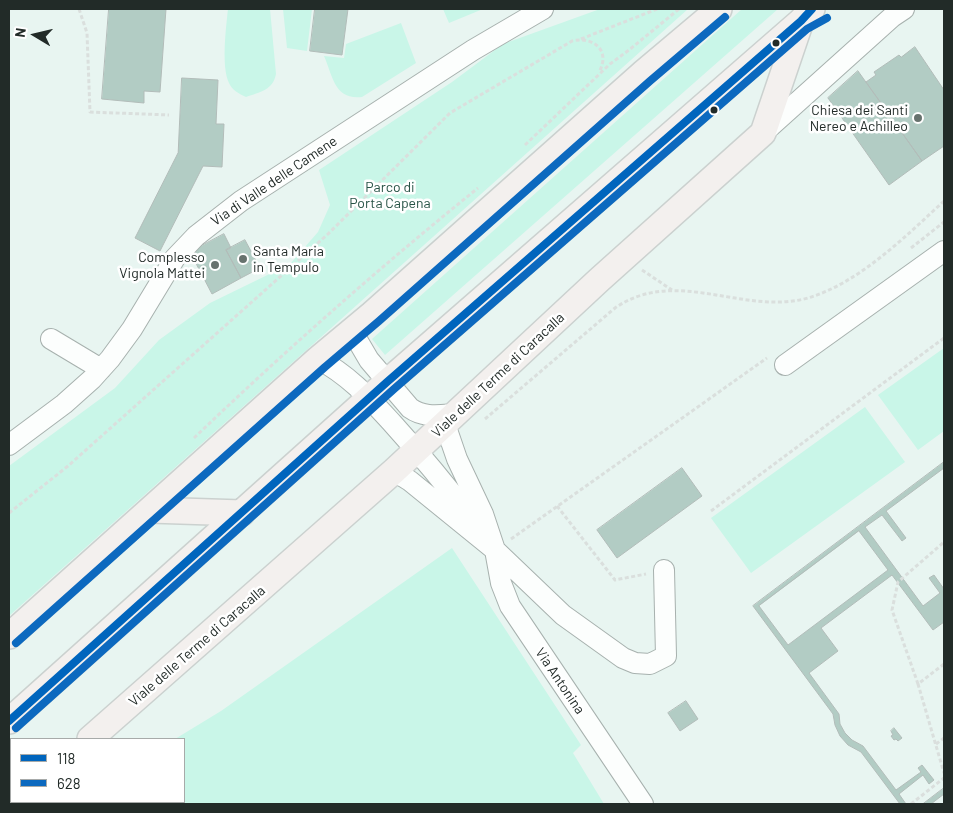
<!DOCTYPE html>
<style>
body{margin:0}
#map{position:relative;width:953px;height:813px;overflow:hidden;background:#e8f5f1;font-family:Barlow,sans-serif}
canvas{display:block}
.frame{position:absolute;inset:0;border:10px solid #222b28;pointer-events:none}
.legend{position:absolute;left:10px;top:738px;width:175px;height:65px;box-sizing:border-box;background:#fff;border:1px solid #a7aaa9;margin:0;padding:6px 9px;list-style:none;font-size:15px;color:#222b28}
.legend li{display:flex;align-items:center;gap:10px;height:25px}
.legend b{width:25px;border:1px solid #a7aaa9}
.north{position:absolute;left:10px;top:10px;width:50px;height:50px;-webkit-text-stroke:4px #fff;paint-order:stroke;rotate:279deg;font-size:14px;font-weight:700;line-height:20px;text-align:center;color:#222b28}
.north::after{content:'';display:block;margin:auto;width:18px;height:22px;background:#222b28;clip-path:polygon(50% 0,100% 100%,50% 72%,0 100%)}
</style>
<div id="map">
<canvas width="953" height="813"></canvas>
<div class="frame"></div>
<ul class="legend">
<li><b style="height:6px;background:#0065bd"></b>118</li>
<li><b style="height:6px;background:#0c69bf"></b>628</li>
</ul>
<div class="north">N</div>
</div>
<script>
const g = document.querySelector('canvas').getContext('2d');
g.lineJoin = 'round';
function fillPath(path, color) { g.fillStyle = color; g.fill(path, 'evenodd'); }
function strokePath(path, color, width, dash) { g.strokeStyle = color; g.lineWidth = width; g.lineCap = dash ? 'butt' : 'round'; g.setLineDash(dash || []); g.stroke(path); }
function label(font, color, halo, rows, align = 'center') {
  g.font = font + ' Barlow,sans-serif'; g.lineWidth = 5; g.setLineDash([]); g.textBaseline = 'middle'; g.strokeStyle = halo; g.fillStyle = color; for (const [text, x, y, turn = 0] of rows) {
    g.save(); g.translate(x, y); g.rotate((+turn || 0) * Math.PI / 180); g.textAlign = isNaN(turn) ? turn : align; if (halo) g.strokeText(text, 0, 0); g.fillText(text, 0, 0); g.restore();
  }
}
const green = new Path2D(`
 M228,9h42l6,65c-3,16 -16,18 -30,23 -7,-3 -14,-7 -17,-14 -8,-16 -3,-56 -1,-74z
 M283,9h29l-5,42 -20,-3z
 M443,9h40l-34,14z
 M600,9h88l-679,607v-150l106,-78 44,-48 51,-37 80,-39 28,-32 12,-27 -11,-35 133,-88 51,-38z
 M742,9h36l-393,346 -13,-16z
 M401,23l15,40 -54,34c-28,3 -29,-21 -38,-41l20,2 2,-14z
 M944,348v83l-26,19 -40,-55z
 M865,407l40,55 -154,111 -40,-55z
 M452,548l129,197 -8,8 31,51h-520l4,-2h96v-63h-9l46,-28z`);
const building = new Path2D(`
 M109,9h57l-6,83 -16,-1v12l-42,-4z
 M315,9h33l-6,46 -32,-4z
 M915,47l29,43v56l-22,15 -56,-79 10,-7 -2,-3 25,-17 2,2z
 M858,71l64,90 -33,24 -61,-87z
 M182,78l36,2 -2,44h8l-2,43 -19,-1 -43,85 -25,-13 43,-85z
 M224,234l7,14 -5,2 15,28 -29,16 -22,-42z
 M245,240l15,28 -19,10 -15,-28z
 M944,462v6l-58,43 20,27 -4,3 -20,-26 -17,12 58,79 17,-13 -11,-15 5,-3 10,14v33l-11,8 -41,-55 -71,53 17,23 -29,22 30,41 1,10 5,9 7,7 11,6 33,44 25,-18 -3,-4 4,-3 12,15 -5,4 -6,-9 -24,19 7,10h-6l-39,-52 -13,-7 -8,-9 -5,-11 -2,-11 -80,-108zM859,531l29,39 -100,75 -29,-39z
 M682,468l20,28 -85,62 -20,-28z
 M686,701l12,18 -18,12 -12,-18z
 M894,728l8,10 -4,3 -2,-2 -2,1 -3,-4 2,-1 -2,-4z
 M944,788v6l-13,10h-8z`);
const path = new Path2D(`
 M79,9l8,24 3,79 79,3
 M581,39l76,-30
 M525,145l85,-81 19,-14 50,-41
 M911,248l33,-26
 M642,270l30,20
 M485,419l130,-111c61,-42 128,8 193,-10 51,-15 98,-62 136,-97
 M194,438c91,-87 186,-171 284,-250
 M557,506l58,74 31,-6
 M711,511l233,-173
 M9,513l59,-47 260,-232 122,-121 122,-72c22,-5 39,10 27,31
 M511,539l256,-181
 M944,664l-26,20 26,89
 M918,684l-26,-74 6,-28 46,-40
 M936,744l8,-6
 M51,804l2,-2
 M911,804l33,-26`);
const minor = new Path2D(`
 M763,133l129,-116 12,-8
 M352,331l17,29 41,48c14,10 29,7 46,6
 M51,339l50,30
 M318,359c31,16 52,40 75,65 29,32 56,65 83,100
 M785,365l159,-114
 M445,424l12,35 26,55 12,36 6,33 9,23 133,198
 M9,445l55,-41 28,-25 18,-20 22,-30 43,-71 21,-22 45,-35 232,-151 70,-41
 M394,471l16,10 85,69 68,65 60,43 12,5 15,1 16,-8 -2,-86`);
const major = new Path2D(`
 M150,510l92,3
 M9,636l309,-277 54,-45 271,-241 76,-64
 M9,721l378,-339 414,-361 11,-12
 M90,739l304,-268 205,-191 164,-147 38,-112
 M17,804l3,-2`);
const bus1 = new Path2D(`
 M9,721l378,-339 414,-361 11,-12`);
const bus2 = new Path2D(`
 M16,643l309,-276 54,-46 271,-240 75,-64
 M16,728l378,-339 413,-360 20,-11`);
const markers = [
 [776,43,4.5,"#222b28"],
 [714,110,4.5,"#222b28"],
 [918,118,5,"#67726e"],
 [243,259,5,"#67726e"],
 [215,265,5,"#67726e"]
];
const poiNames = [
 ["Chiesa dei Santi",908,110],
 ["Nereo e Achilleo",908,126],
 ["Santa Maria",253,251,"left"],
 ["in Tempulo",253,267,"left"],
 ["Complesso",205,257],
 ["Vignola Mattei",205,273]
];
const streetNames = [
 ["Via di Valle delle Camene",274,181,-34],
 ["Viale delle Terme di Caracalla",498,375,-43],
 ["Viale delle Terme di Caracalla",197,646,-41],
 ["Via Antonina",560,681,56]
];
const parkNames = [
 ["Parco di",390,187],
 ["Porta Capena",390,203]
];
fillPath(green, '#c9f6e8');
fillPath(building, '#b2ccc4');
strokePath(building, '#b2bcb9', 1);
strokePath(minor, '#a7b1ae', 22);
strokePath(major, '#cbd1cf', 28);
strokePath(path, '#dadfdd', 3, [4, 2.5]);
strokePath(minor, '#fcfefd', 20);
strokePath(major, '#f3f0ee', 25);
strokePath(bus1, '#0065bd', 8);
strokePath(bus2, '#0c69bf', 8);
for (const [x, y, r, color] of markers) { const dot = new Path2D(); dot.arc(x, y, r, 0, 2 * Math.PI); g.fillStyle = color; g.fill(dot); strokePath(dot, '#fff', 2); }
label('14px', '#222b28', '#fff', poiNames, 'right');
label('14px', '#222b28', '#fff', streetNames);
label('14px', '#275346', '#fff', parkNames);
</script>
